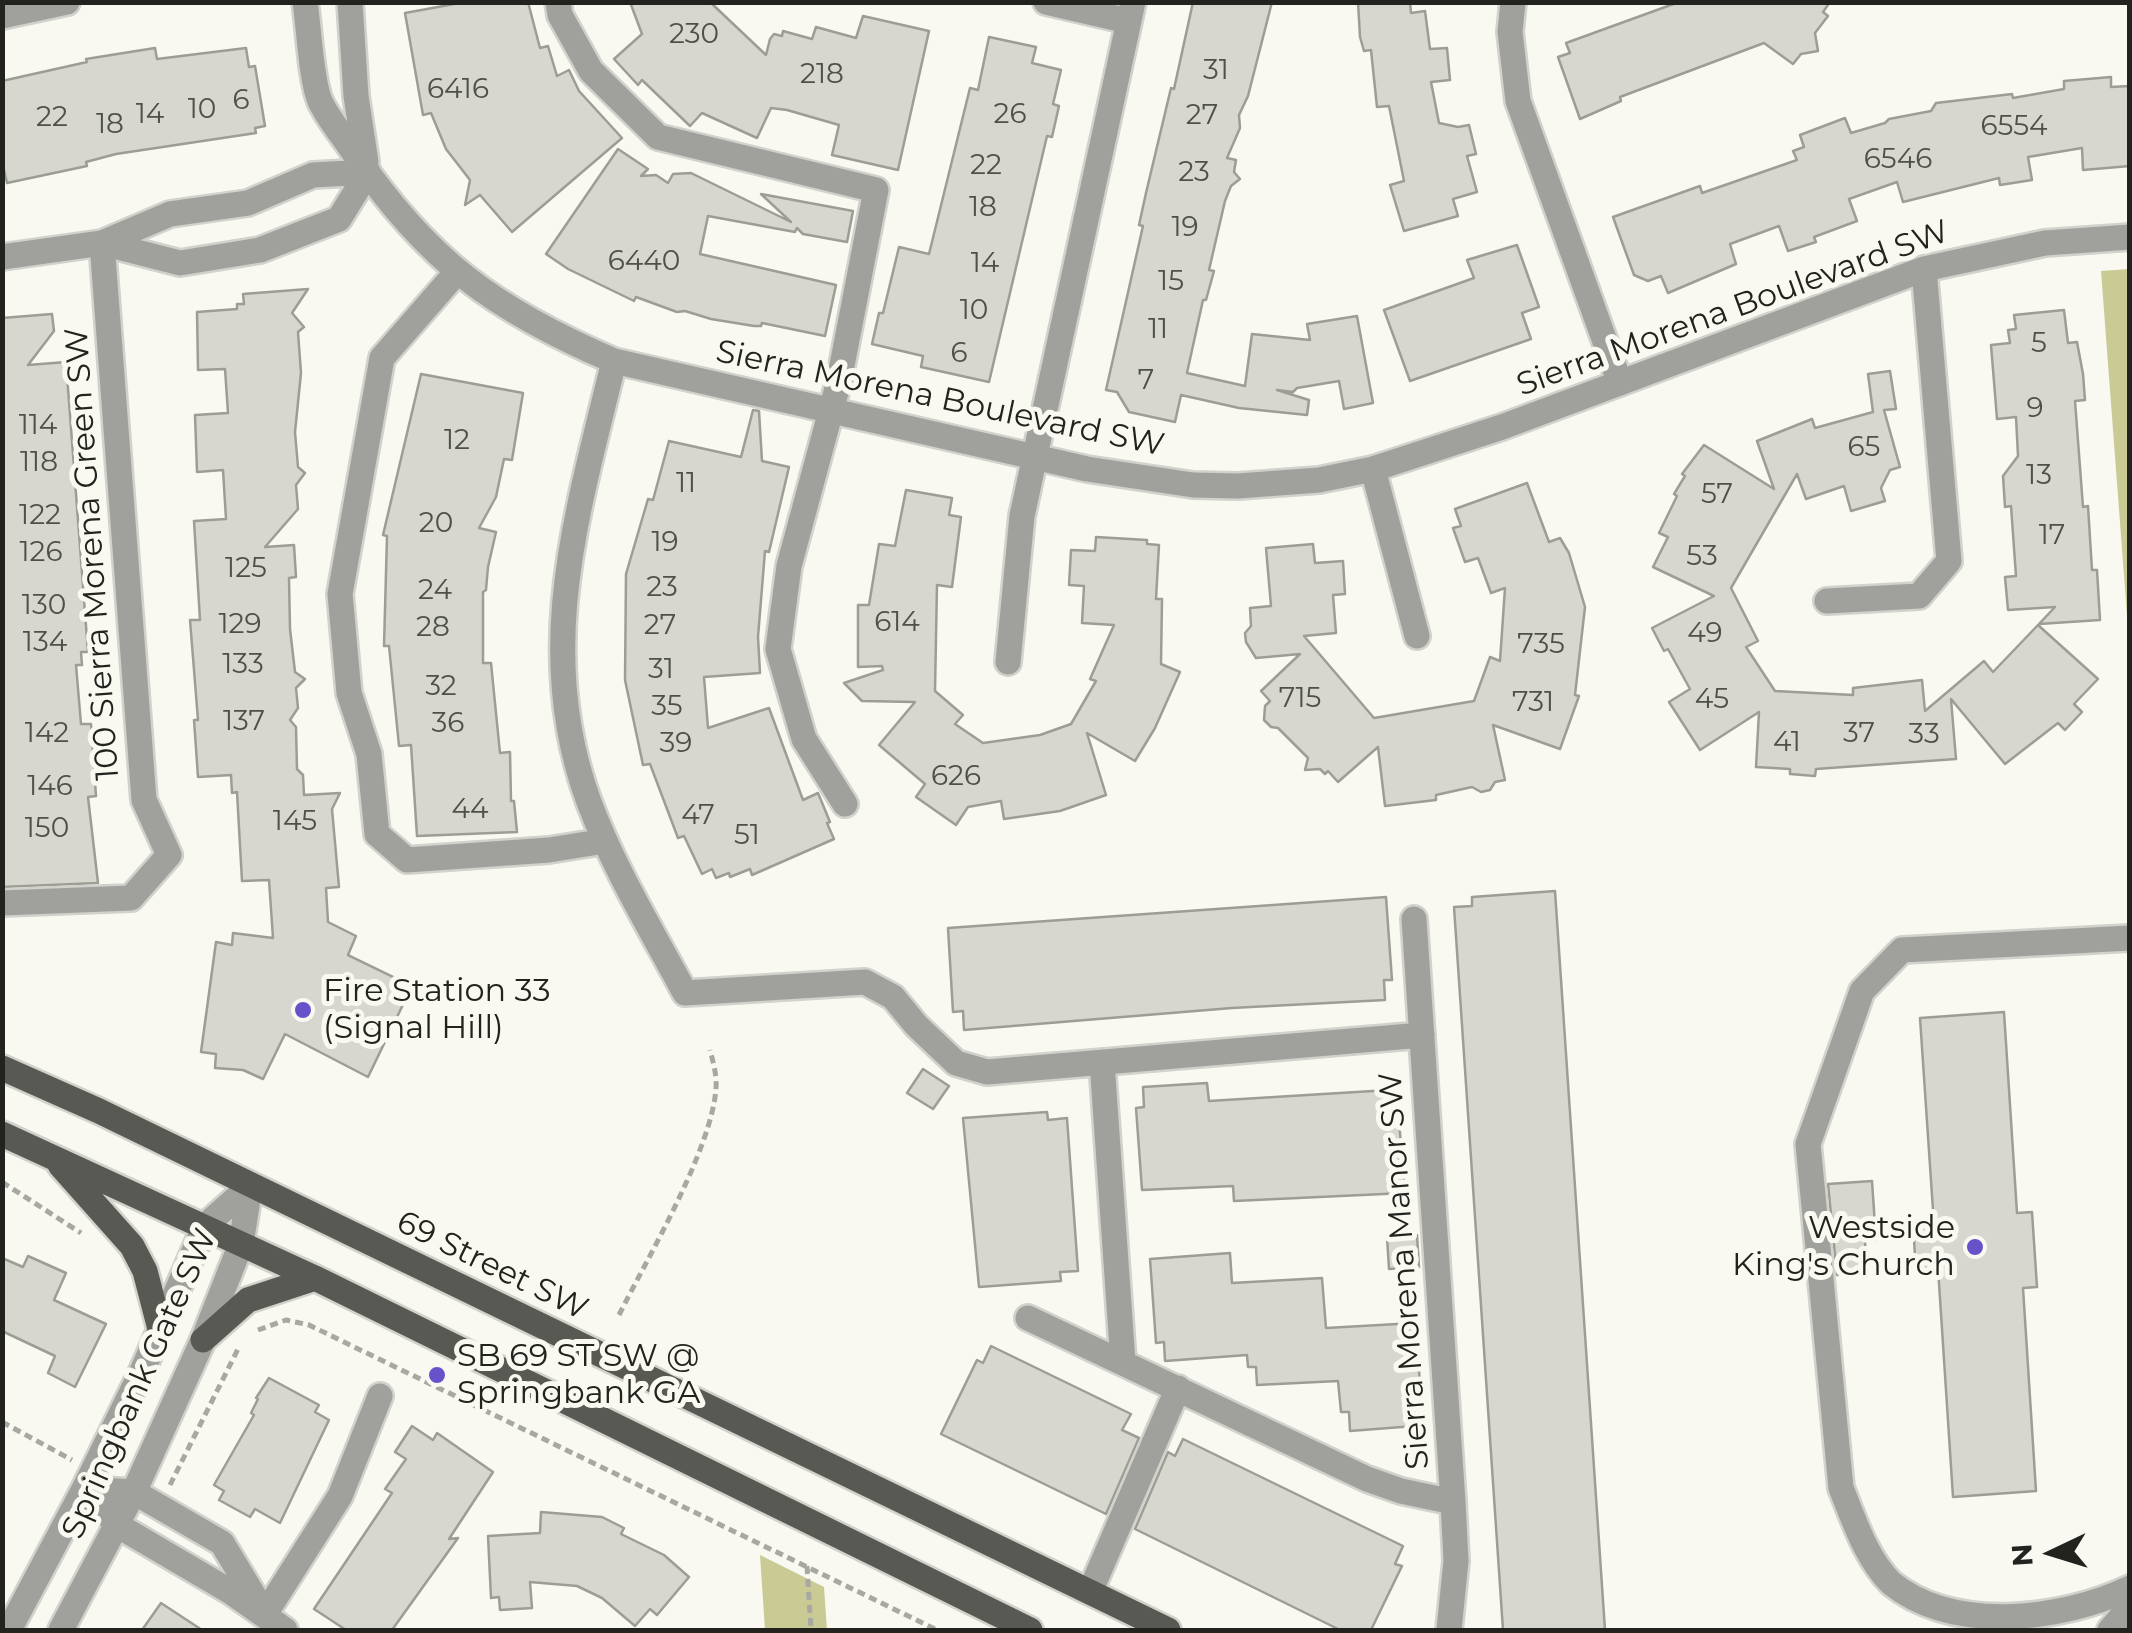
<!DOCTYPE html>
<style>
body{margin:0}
#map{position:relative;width:2132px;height:1633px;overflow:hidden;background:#f9f9f2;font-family:Montserrat,sans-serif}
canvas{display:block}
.frame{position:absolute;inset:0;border:5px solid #22221f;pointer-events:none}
.north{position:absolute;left:2002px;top:1503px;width:100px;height:100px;-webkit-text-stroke:8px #f9f9f2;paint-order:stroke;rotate:266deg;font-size:28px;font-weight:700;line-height:40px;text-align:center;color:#22221f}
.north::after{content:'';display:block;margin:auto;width:35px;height:45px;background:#22221f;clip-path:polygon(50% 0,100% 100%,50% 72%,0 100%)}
</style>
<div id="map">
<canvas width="2132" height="1633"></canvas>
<div class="frame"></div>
<div class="north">N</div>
</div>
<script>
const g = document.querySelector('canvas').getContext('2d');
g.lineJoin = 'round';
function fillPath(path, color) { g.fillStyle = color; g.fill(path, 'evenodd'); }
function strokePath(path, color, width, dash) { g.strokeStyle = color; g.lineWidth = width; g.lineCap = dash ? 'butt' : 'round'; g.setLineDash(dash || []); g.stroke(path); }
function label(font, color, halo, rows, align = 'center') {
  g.font = font + ' Montserrat,sans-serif'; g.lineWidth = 10; g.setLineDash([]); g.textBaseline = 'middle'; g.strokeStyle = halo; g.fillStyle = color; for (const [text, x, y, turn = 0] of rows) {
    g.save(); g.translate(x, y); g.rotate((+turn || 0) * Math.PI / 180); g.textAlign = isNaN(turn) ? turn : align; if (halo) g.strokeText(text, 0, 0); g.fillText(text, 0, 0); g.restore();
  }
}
const green = new Path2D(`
 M2129,269h1l-1,373 -28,-371z
 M760,1555l64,32 3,43h-62z`);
const building = new Path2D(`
 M465,2h63l12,46 8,-2 9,30 12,-6 10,21 43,47 -110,94 -32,-37 -15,10 5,-25 -24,-31 -15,-36 -8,2 -18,-102z
 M630,2h80l56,53 4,-16 4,-5 8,2 1,-5 29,8 4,-12 40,11 7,-22 66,15 -31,139 -66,-15 7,-30 -52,-15 -16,-2 -14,30 -55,-25 -12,13 -48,-46 -4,5 -24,-26 28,-25z
 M1193,2h79l-24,94 -9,19 1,13 -13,30 9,2 -2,12 6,7 -9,7 -6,15 -16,69 5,1 -8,29h-3l-16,73 58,13 7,-52 58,6 -3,-16 50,-8 16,87 -29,6 -5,-28 -42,7 -4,4 -16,-2 32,10 -2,15 -68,-7 -58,-13 -6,27 -46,-10 -12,-20 -11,-2 37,-164 -4,-1 7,-32 25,-105 3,1z
 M1358,2h52l1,11 14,-2 5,38 17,-1 3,32 -19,2 8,41 19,4 11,-2 7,29 -9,2 10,36 -24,7 5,17 -54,15 -14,-46 14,-4 -15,-75 -12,1 -6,-57 -7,1 -4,-14z
 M1679,2h151l-7,10 5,4 -13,17 3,18 -17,3 -8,10 -29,-21 -144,54 1,4 -41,18 -22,-62 12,-4 -4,-10z
 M989,37l47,10 -4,16 29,7 -8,34 6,2 -7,31 -5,-1 -58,246 -68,-15 2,-11 -51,-12 7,-31h4l16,-66 30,7 41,-166 8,2z
 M155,48l2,11 89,-11 3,19 6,-1 10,60 -10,2 1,5 -140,21 -30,8 1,4 -80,17 -5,-22v-80l85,-19 -1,-3z
 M2111,77v10l19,-1v80l-47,4 -1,-22 -54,9 4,23 -32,5 -1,-7 -96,24 -6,-20 -48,17 8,22 -43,16 2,5 -28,9 -9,-25 -49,18 6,20 -68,29 -7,-17 -13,5 -14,-6 -21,-58 87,-31 2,7 95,-33 -4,-9 11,-4 -4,-12 45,-17 6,15 34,-10 4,-4 42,-8 5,-8 76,-9 1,4 51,-9v-8z
 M618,149l30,20 -7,7 15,-1 12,8 5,-9 18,-1 100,49 -30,-28 92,17 -6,31 -44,-8 -6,-6 -2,4 -87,-16 -8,38 136,31 -11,51 -63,-13 -1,3h-7l-43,-7 -26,-8 -8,1 -41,-15 -2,4 -66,-32 -22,-15z
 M1517,245l22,62 -17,6 9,26 -121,42 -26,-71 90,-32 -7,-18z
 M308,289l-16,24 12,14 -6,5 3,41 -6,59 3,35 7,6 -9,12 2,24 -33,38 29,-2 2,32 -7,1 1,51 5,43 10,7 -9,9 2,20 -8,12 6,7 1,42 6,6 1,20 36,-2 -8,16 7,78 -13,1 2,34 28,14 -8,19 64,31 -44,91 -83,-43 -22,45 -20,-9 -28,-2 1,-14 -15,-2 15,-110 16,3 1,-12 40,5 -4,-58 -27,1 -5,-89 -5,1 -1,-18 -33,2 -4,-57h4l-8,-100h10l-6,-99 32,-2 -3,-49 -26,2 -2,-57 33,-2 -3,-44 -27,1 -1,-58 40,-3v-5h7l-1,-10z
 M2064,310l4,33 9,-1 6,32 2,26 -10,1 8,106 5,-1 4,64h5l3,50 -61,4 16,-17 -47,3 -3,-33 11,-1 -5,-70 -6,1 -2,-31 15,-20 -2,-39 -19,2 -6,-74 19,-2 -2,-13 8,-1 -2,-14z
 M52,314l2,17 -26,34 38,-3 22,290h-7l1,13h-6l5,59h10l5,72 -8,1 10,86 -96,4v-569z
 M1890,371l6,38 -12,1 16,57 -10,3 -9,18 4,13 -34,10 -7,-25 -38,13 -9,-25 -66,114 27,53 -12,6 29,44 78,4v-7l69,-8 3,31 59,-50 9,11 45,-47 60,54 -24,25 8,8 -17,18 -7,-7 -53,41 -54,-65 5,60 -140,10 -1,7 -25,-2v-5l-34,-2 3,-55 -59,38 -31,-48 21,-13 -22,-40 -4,2 -12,-23 62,-32 -61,-29 15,-30 -9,-4 18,-37 -3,-2 11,-18 -3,-2 22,-29 70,44 -17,-48 55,-22 3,9 58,-16 -5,-38z
 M421,374l102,19 -11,67 -8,-1 -8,38 -17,31 17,4 -8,35 -2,23 -3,2v71h8l9,90 10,-1 1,49h3l3,31 -100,4 -6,-91 -12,1 -10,-100h-5l3,-110 -4,-1z
 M753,410l6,1 3,50 27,6 -20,85 -4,-1 -7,86 2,36 -56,4 4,51 61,-20 34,92 15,-7 12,29 -3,1 7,16 -82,36 -2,-6 -20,8 -1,-4 -13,5 -4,-9 -10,5 -18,-38 -6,2 -28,-74 -7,1 -18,-85 1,-106 22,-75 5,1 16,-59 72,16z
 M1527,483l22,59 11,-4 9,15 16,54 -10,88 4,1 -19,53 -67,-24 12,55 -10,2 -5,8 -9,2 -9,-5 -36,8v5l-51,6 -7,-59 -40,35 -10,-11 -3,3 -5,-5 -15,1 3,-12 -30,-30 -7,-1 -7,-7 1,-14 5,-5 -9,-10 39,-37 -44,4 -10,-16 -1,-9 6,-7 -1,-18 21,-2 -5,-58 47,-4 2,19 28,-2 2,33 -12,1 3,38 -32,3 70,82 100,-17 16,-44 10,4 5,-73 -14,5 -13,-35 -13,4 -12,-34 8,-2 -6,-17z
 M906,490l46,8 -3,17 12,2 -9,70 -15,-2 -2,106 28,24 -8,9 28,19 57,-8 31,-11 25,-43 -6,-2 24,-54 -32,-2 2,-37 -15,-1 2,-35 24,1 1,-14 51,3v4l12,1 -3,54h6l-1,65 19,8 -25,56 -20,33 -48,-28 19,62 -46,16 -56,8 -3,-18 -33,6 -12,18 -40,-28 9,-13 -46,-39 36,-43 -53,-1 -18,-18 39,-13 -1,-4 -24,1v-62h11l10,-61 16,2z
 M1555,891l50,739h-102l-49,-723 18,-1v-9z
 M1386,897l6,83h-8l1,20 -153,8 -268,22 -1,-19 -10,1 -5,-84z
 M2004,1012l13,201 15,-1 5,75 -14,1 13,203 -83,6 -15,-229 -22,2 -3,-44 21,-1 -14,-207z
 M923,1069l26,17 -16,23 -26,-16z
 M1207,1083l2,18 180,-11 1,19h8l7,84 -171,8 -1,-15 -91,4 -6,-82 8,-1 -1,-20z
 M1047,1112l1,8 19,-2 11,153 -18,1 1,9 -82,6 -16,-169z
 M1872,1181l4,59 -11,1 2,32 -30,2 -9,-91z
 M1417,1235l2,32 -30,2 -2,-32z
 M1230,1253l2,30 90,-5 4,50 89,-5 7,83 -8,1 1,19 -65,5 -1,-19h-8l-3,-31 -81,4 -1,-18h-8l-1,-12 -82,6 -1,-19 -8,1 -6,-84z
 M28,1256l38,17 -12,27 52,24 -31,63 -27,-14 7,-17 -53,-25v-73l21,9z
 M991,1346l140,68 -9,16 17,8 -33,76 -165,-80 36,-74 6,3z
 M269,1378l50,27 -4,7 14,8 -49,103 -25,-14 -5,8 -31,-17 5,-9 -10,-6 40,-70 -3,-2 7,-14 -2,-1z
 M412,1426l21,14 4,-7 56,39 -44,67 9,-1 -66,92h-46l-32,-21 78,-116 -7,-4 21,-30 -11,-7z
 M1183,1439l220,107 -8,18 7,2 -31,64h-31l-205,-101 33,-77 7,4z
 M541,1512l61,5 22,11 -3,6 43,21 25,22 -32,38 -7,-6 -15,17 -33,-28 -25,-12 -47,-4 2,26 -32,2 -1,-13 -8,1 -3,-62 52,-3z
 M161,1603l41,27h-60z`);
const path = new Path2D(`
 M2,1182l79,51
 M619,1315c29,-58 93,-166 97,-227 1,-13 -3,-26 -6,-38
 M258,1330l28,-10 23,5 628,305
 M2,1422l70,38
 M170,1485l69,-138
 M807,1566l4,64`);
const minor = new Path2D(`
 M305,2c4,26 6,78 15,99 8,18 24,36 34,52 73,108 141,157 260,208l473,108 106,16 45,1 81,-6 54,-11 129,-42 422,-158 121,-26 85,-6
 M350,2l6,94 10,66
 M558,2l2,13 31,56 67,66 218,53 -37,191 -50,185 -11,83 26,90 41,65
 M1046,2l82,19
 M1513,2l-3,30 8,69 102,282
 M2,16l65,-14
 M102,243l78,20 80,-13 79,-31 29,-47
 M2,257l100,-14 68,-29 78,-11 65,-28 55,-3
 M456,273l-74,85 -42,236 9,99 20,61 8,80 30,26 142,-10 56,-9
 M614,361c-36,150 -81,289 -25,441 25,67 63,129 96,191l180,-11 28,15 23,28 40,38 31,9 435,-37
 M1373,469l44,167
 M1827,601l92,-5 30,-35 -25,-292
 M1008,662l14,-146 111,-514
 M2,903l129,-5 38,-43 -25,-55 -42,-557
 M1414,919l39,583 3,59 -7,69
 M2130,938l-228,12 -40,41 -54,153 33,344c13,32 25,70 50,95 62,50 169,38 239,5
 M1102,1062l21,300
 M1028,1318l339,161 34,12 52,11
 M84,1489l33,36 114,67 54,38
 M84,1489l50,3 88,51 38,63
 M1090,1592l88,-204
 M265,1614l75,-118 40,-100
 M9,1630l75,-141 59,-120 62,-143 45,-40
 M61,1630l73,-138 69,-152 38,-96 9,-58
 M2110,1630l20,-23`);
const major = new Path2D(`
 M2,1068l97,43 1069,519
 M2,1134l313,144 715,352
 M60,1165l72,81 13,25 15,58
 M203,1340l45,-40 67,-22`);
const markers = [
 [303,1010,10,"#6951ca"],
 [1975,1247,10,"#6951ca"],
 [437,1375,10,"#6951ca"]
];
const numberNames = [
 ["230",694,35],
 ["31",1216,71],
 ["218",822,75],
 ["6416",458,90],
 ["6",241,101],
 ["10",202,110],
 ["14",150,115],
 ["26",1010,115],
 ["27",1202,116],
 ["22",52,118],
 ["18",110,125],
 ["6554",2014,127],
 ["6546",1898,160],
 ["22",986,166],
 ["23",1194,173],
 ["18",983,208],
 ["19",1185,228],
 ["6440",644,262],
 ["14",985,264],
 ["15",1171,282],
 ["10",974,311],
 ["11",1158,330],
 ["5",2039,344],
 ["6",959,354],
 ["7",1146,381],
 ["9",2035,409],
 ["114",38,426],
 ["12",457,441],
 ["65",1864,448],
 ["118",39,463],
 ["13",2039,476],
 ["11",686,484],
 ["57",1717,495],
 ["122",40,516],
 ["20",436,524],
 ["17",2052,536],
 ["19",665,543],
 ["126",41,553],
 ["53",1702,557],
 ["125",246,569],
 ["23",662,588],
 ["24",435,591],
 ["130",44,606],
 ["614",897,623],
 ["129",240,625],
 ["27",660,626],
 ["28",433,628],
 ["49",1705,634],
 ["134",45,643],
 ["735",1541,645],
 ["133",243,665],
 ["31",661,670],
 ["32",441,687],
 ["715",1300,699],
 ["45",1712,700],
 ["731",1533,703],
 ["35",667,707],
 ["137",244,722],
 ["36",448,724],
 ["142",47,734],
 ["37",1859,734],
 ["33",1924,735],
 ["41",1787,743],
 ["39",676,744],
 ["626",956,777],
 ["146",50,787],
 ["44",470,810],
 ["47",698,816],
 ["145",295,822],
 ["150",47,829],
 ["51",747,836]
];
const streetNames = [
 ["Sierra Morena Boulevard SW",1733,309,-20],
 ["Sierra Morena Boulevard SW",940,399,12],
 ["100 Sierra Morena Green SW",93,554,-94],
 ["69 Street SW",492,1266,26],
 ["Sierra Morena Manor SW",1405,1271,-94],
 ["Springbank Gate SW",140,1384,-66]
];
const poiNames = [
 ["Fire Station 33",323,992],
 ["(Signal Hill)",323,1029],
 ["Westside",1955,1229,"right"],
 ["King's Church",1955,1266,"right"],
 ["SB 69 ST SW @",457,1357],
 ["Springbank GA",457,1394]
];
fillPath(green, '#caca95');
fillPath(building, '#d7d7d0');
strokePath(building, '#9d9d96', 2.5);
strokePath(minor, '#d2d2cc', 30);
strokePath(major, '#d2d2cc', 30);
strokePath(path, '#a8a8a2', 5, [8, 5]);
strokePath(minor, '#a0a19d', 25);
strokePath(major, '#595953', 25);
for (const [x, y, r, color] of markers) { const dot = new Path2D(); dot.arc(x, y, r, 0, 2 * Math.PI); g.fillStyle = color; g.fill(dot); strokePath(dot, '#f9f9f2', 4); }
label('28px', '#4f4f4b', null, numberNames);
label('32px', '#22221f', '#f9f9f2', streetNames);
label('32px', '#22221f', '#f9f9f2', poiNames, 'left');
</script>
